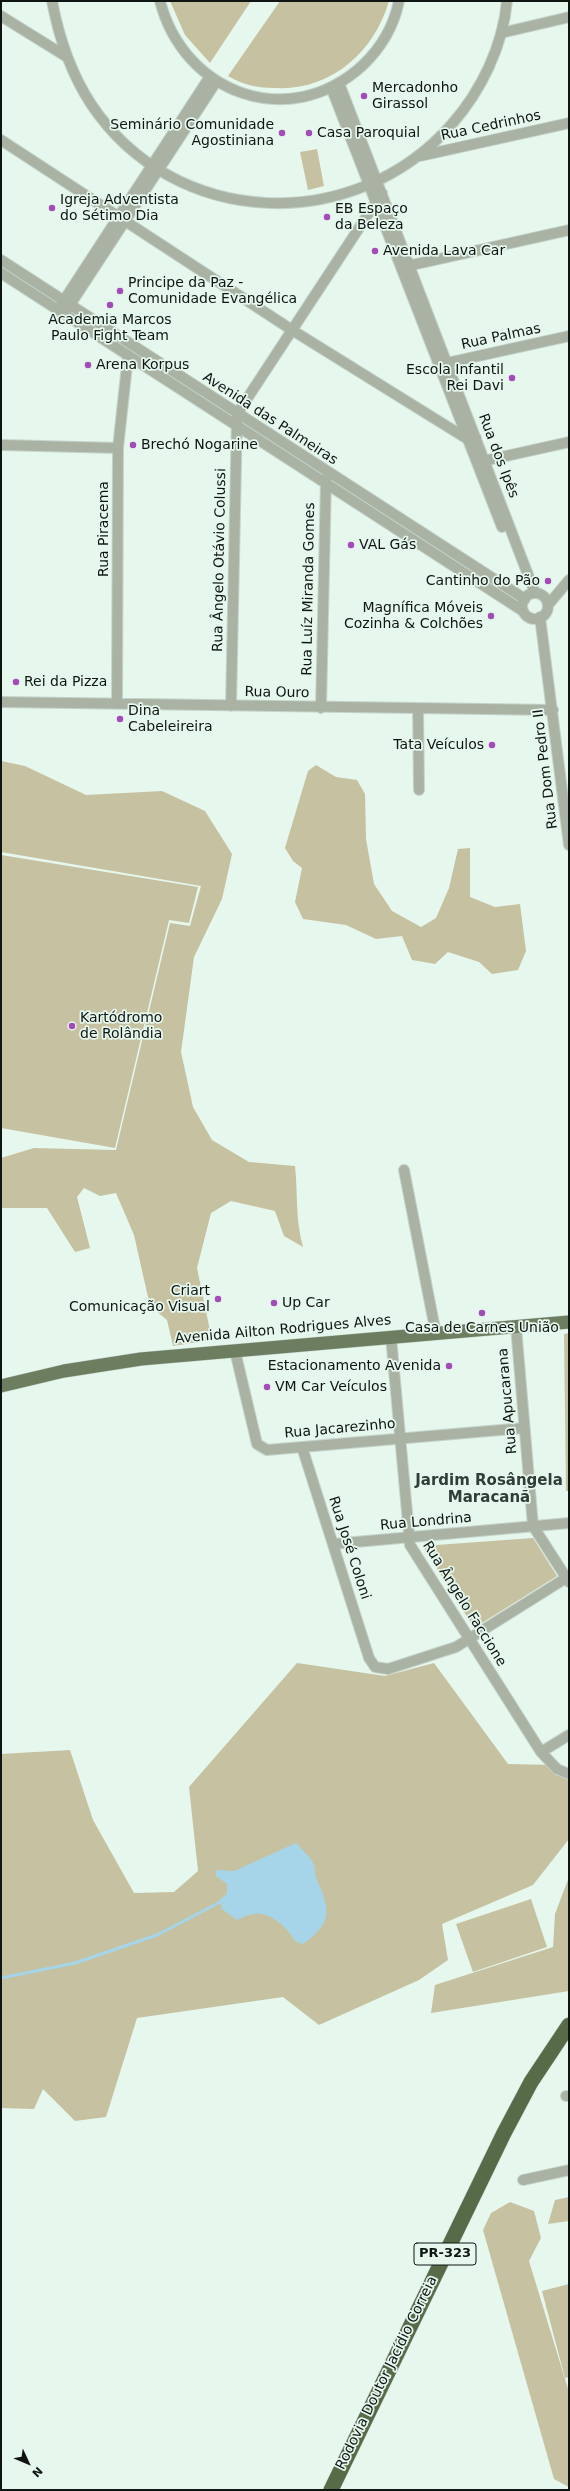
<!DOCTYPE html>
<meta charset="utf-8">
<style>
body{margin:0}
#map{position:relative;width:570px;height:2491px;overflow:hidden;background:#e6f7ee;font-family:"DejaVu Sans",sans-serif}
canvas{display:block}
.frame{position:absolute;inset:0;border:2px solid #0f1512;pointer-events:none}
.north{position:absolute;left:8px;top:2443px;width:40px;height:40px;-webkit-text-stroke:3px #e6f7ee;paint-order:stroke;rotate:134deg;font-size:11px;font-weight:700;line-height:16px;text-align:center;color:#0f1512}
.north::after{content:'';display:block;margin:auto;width:14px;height:18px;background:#0f1512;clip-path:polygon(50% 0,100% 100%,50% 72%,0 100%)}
</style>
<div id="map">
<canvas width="570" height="2491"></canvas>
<div class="frame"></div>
<div class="north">N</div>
</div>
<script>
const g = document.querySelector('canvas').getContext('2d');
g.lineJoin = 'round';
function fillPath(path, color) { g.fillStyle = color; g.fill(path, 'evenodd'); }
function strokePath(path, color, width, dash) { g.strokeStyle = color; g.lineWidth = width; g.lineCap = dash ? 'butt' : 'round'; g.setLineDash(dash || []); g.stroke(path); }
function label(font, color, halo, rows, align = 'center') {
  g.font = font + ' "DejaVu Sans",sans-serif'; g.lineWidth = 3.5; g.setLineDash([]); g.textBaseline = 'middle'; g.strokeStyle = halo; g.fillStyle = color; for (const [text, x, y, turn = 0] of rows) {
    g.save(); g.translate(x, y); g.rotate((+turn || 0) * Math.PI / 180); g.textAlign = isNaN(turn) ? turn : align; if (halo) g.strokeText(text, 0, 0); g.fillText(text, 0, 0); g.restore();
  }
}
const green = new Path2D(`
 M170,1h81l-41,62 -25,-28z
 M280,1h109c-15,52 -59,90 -114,87 -17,0 -32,-3 -47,-12z
 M317,149l7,37 -16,4 -8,-38z
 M1,761l24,5 61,29 76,-4 43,20 27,43 -10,45 -28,58 -13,95 12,55 19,33 37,22 46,4c3,28 0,52 8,81l-19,-11 -9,-25 -44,-10 -20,12 -14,55 15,72 -39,6 -6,-26 -17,-14 -16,-71 -18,-42 -16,3 -16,-8 -7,9 13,51 -15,4 -28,-44h-46v-50l33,-10 82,2 54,-227 20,3 11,-40 -200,-34z
 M316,765l20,12 21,3 8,14 1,45 8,45 18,27 29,16 15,-9 13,-30 9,-39 12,-1v49l25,10 25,-3 6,47 -8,19 -26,4 -13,-12 -31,-10 -13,12 -23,-4 -10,-24 -26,3 -30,-14 -43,-6 -8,-17 7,-34 -9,-7 -8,-13 23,-77z
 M1,855l197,32 -9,36 -20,-3 -54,228 -114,-20z
 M569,1333v158h-3l-2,-157z
 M533,1538l24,38 -83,52 -51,-82z
 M297,1663l88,13 49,-13 74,101 47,1 14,4v70l-36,46 -91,39 6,36 -29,20 -100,45 -36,-28 -146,21 -31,99 -31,4 -32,-32 -9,20 -33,-1v-354l69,-4 23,70 41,73 40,-1 24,-21 -9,-84z
 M569,1877v114l-138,22 4,-28 118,-38 2,-33z
 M531,1899l16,48 -74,25 -17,-48z
 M569,2197v24l-21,3 7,-24z
 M510,2202l24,9 7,27 -12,23 40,131v95l-15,-8 -71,-249 8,-17z
 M569,2284v93l-4,1 -23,-87z`);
const water = new Path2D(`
 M296,1843c5,6 15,14 18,22 2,4 0,10 3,15 14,31 15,43 -14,64l-8,-3c-6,-11 -20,-25 -34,-27 -8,-2 -17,3 -24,6l-15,-11 -2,-10 7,-5v-10l-11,-8v-6l18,1z`);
const stream = new Path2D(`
 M1,1978l74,-15 82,-28 67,-35`);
const minor = new Path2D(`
 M52,1c7,37 18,71 39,103 83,125 263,132 361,20 29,-33 51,-78 55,-123
 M160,1c24,93 129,131 202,65 18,-17 32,-40 37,-65
 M1,16l66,41
 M501,33l68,-16
 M339,83l196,510
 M331,87l171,440
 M1,140l291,190 177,110 7,-2
 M420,156l149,-33
 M1,260l524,339
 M403,267l166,-37
 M1,273l522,338
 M61,305l148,-227
 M66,311l150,-229
 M442,364l127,-28
 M1,445l117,3
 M479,462l90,-20
 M522 606a13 13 0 1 1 26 0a13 13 0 1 1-26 0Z
 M548,605l21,-25
 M540,617l29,228
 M1,702l552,8
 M117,704l1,-256 10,-92
 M231,706l6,-292 145,-221
 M321,708l5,-230
 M418,709l1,81
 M404,1170l32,164
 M516,1327l17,199 36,56
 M391,1337l19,208 131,207 16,17 12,5
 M235,1351l22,93 10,6 257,-22
 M302,1447l67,211 6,9 13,2 68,-22 110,-69
 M333,1544l236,-21
 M541,1752l28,-17
 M566,2096h3
 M523,2180l46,-10`);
const major = new Path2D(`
 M1,1386l63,-15 77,-12 428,-37`);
const highway = new Path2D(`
 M331,2490l173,-357 27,-51 38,-57`);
const markers = [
 [364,96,4,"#a34bb7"],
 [282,133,4,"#a34bb7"],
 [309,133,4,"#a34bb7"],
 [52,208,4,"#a34bb7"],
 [327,217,4,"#a34bb7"],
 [375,251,4,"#a34bb7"],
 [120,291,4,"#a34bb7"],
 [110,305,4,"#a34bb7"],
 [88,365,4,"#a34bb7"],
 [512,378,4,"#a34bb7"],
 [133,445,4,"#a34bb7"],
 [351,545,4,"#a34bb7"],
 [548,581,4,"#a34bb7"],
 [491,616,4,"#a34bb7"],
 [16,682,4,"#a34bb7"],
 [120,719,4,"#a34bb7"],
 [492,745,4,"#a34bb7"],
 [72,1026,4,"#a34bb7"],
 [218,1299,4,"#a34bb7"],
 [274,1303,4,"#a34bb7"],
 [482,1313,4,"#a34bb7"],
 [449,1366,4,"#a34bb7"],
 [267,1387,4,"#a34bb7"]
];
const shields = [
 [445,2254,62]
];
const shieldNames = [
 ["PR-323",445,2254]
];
const poiNames = [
 ["Mercadonho",372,88],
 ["Girassol",372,104],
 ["Seminário Comunidade",274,125,"right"],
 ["Agostiniana",274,141,"right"],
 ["Casa Paroquial",317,133],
 ["Igreja Adventista",60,200],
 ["do Sétimo Dia",60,216],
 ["EB Espaço",335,209],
 ["da Beleza",335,225],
 ["Avenida Lava Car",383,251],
 ["Principe da Paz -",128,283],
 ["Comunidade Evangélica",128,299],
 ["Academia Marcos",110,320,"center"],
 ["Paulo Fight Team",110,336,"center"],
 ["Arena Korpus",96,365],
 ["Escola Infantil",504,370,"right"],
 ["Rei Davi",504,386,"right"],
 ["Brechó Nogarine",141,445],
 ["VAL Gás",359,545],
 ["Cantinho do Pão",540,581,"right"],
 ["Magnífica Móveis",483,608,"right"],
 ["Cozinha & Colchões",483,624,"right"],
 ["Rei da Pizza",24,682],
 ["Dina",128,711],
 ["Cabeleireira",128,727],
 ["Tata Veículos",484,745,"right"],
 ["Kartódromo",80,1018],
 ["de Rolândia",80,1034],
 ["Criart",210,1291,"right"],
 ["Comunicação Visual",210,1307,"right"],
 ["Up Car",282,1303],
 ["Casa de Carnes União",482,1328,"center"],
 ["Estacionamento Avenida",441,1366,"right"],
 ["VM Car Veículos",275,1387]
];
const streetNames = [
 ["Rua Cedrinhos",491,126,-12],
 ["Rua Palmas",501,337,-12],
 ["Avenida das Palmeiras",270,419,33],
 ["Rua dos Ipês",498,456,69],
 ["Rua Piracema",104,529,-90],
 ["Rua Ângelo Otávio Colussi",220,560,-89],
 ["Rua Luíz Miranda Gomes",309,589,-89],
 ["Rua Ouro",277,693,1],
 ["Rua Dom Pedro II",546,769,-97],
 ["Avenida Ailton Rodrigues Alves",283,1330,-5],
 ["Rua Apucarana",508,1401,-95],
 ["Rua Jacarezinho",340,1429,-5],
 ["Rua Londrina",426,1522,-5],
 ["Rua José Coloni",349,1548,72],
 ["Rua Ângelo Faccione",464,1604,58],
 ["Rodovia Doutor Jacídio Correia",387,2373,-64]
];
const neighbourhoodNames = [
 ["Jardim Rosângela",489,1481],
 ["Maracanã",489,1498]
];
fillPath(green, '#c6c1a0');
fillPath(water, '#a6d5e9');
strokePath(stream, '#a6d5e9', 3);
strokePath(minor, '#c4d3cb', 12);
strokePath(major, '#c4d3cb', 14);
strokePath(highway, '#c4d3cb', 16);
strokePath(minor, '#aab3a3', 10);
strokePath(major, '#6d7e60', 13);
strokePath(highway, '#586b49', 15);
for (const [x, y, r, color] of markers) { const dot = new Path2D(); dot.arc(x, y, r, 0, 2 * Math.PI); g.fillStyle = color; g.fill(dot); strokePath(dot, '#e6f7ee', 1.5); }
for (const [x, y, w] of shields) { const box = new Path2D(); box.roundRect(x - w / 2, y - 11, w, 22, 3); g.fillStyle = '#e6f7ee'; g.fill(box); strokePath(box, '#0f1512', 1); }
label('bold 13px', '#0f1512', null, shieldNames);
label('14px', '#0f1512', '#e6f7ee', poiNames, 'left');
label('14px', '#0f1512', '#e6f7ee', streetNames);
label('bold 15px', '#313e37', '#e6f7ee', neighbourhoodNames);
</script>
